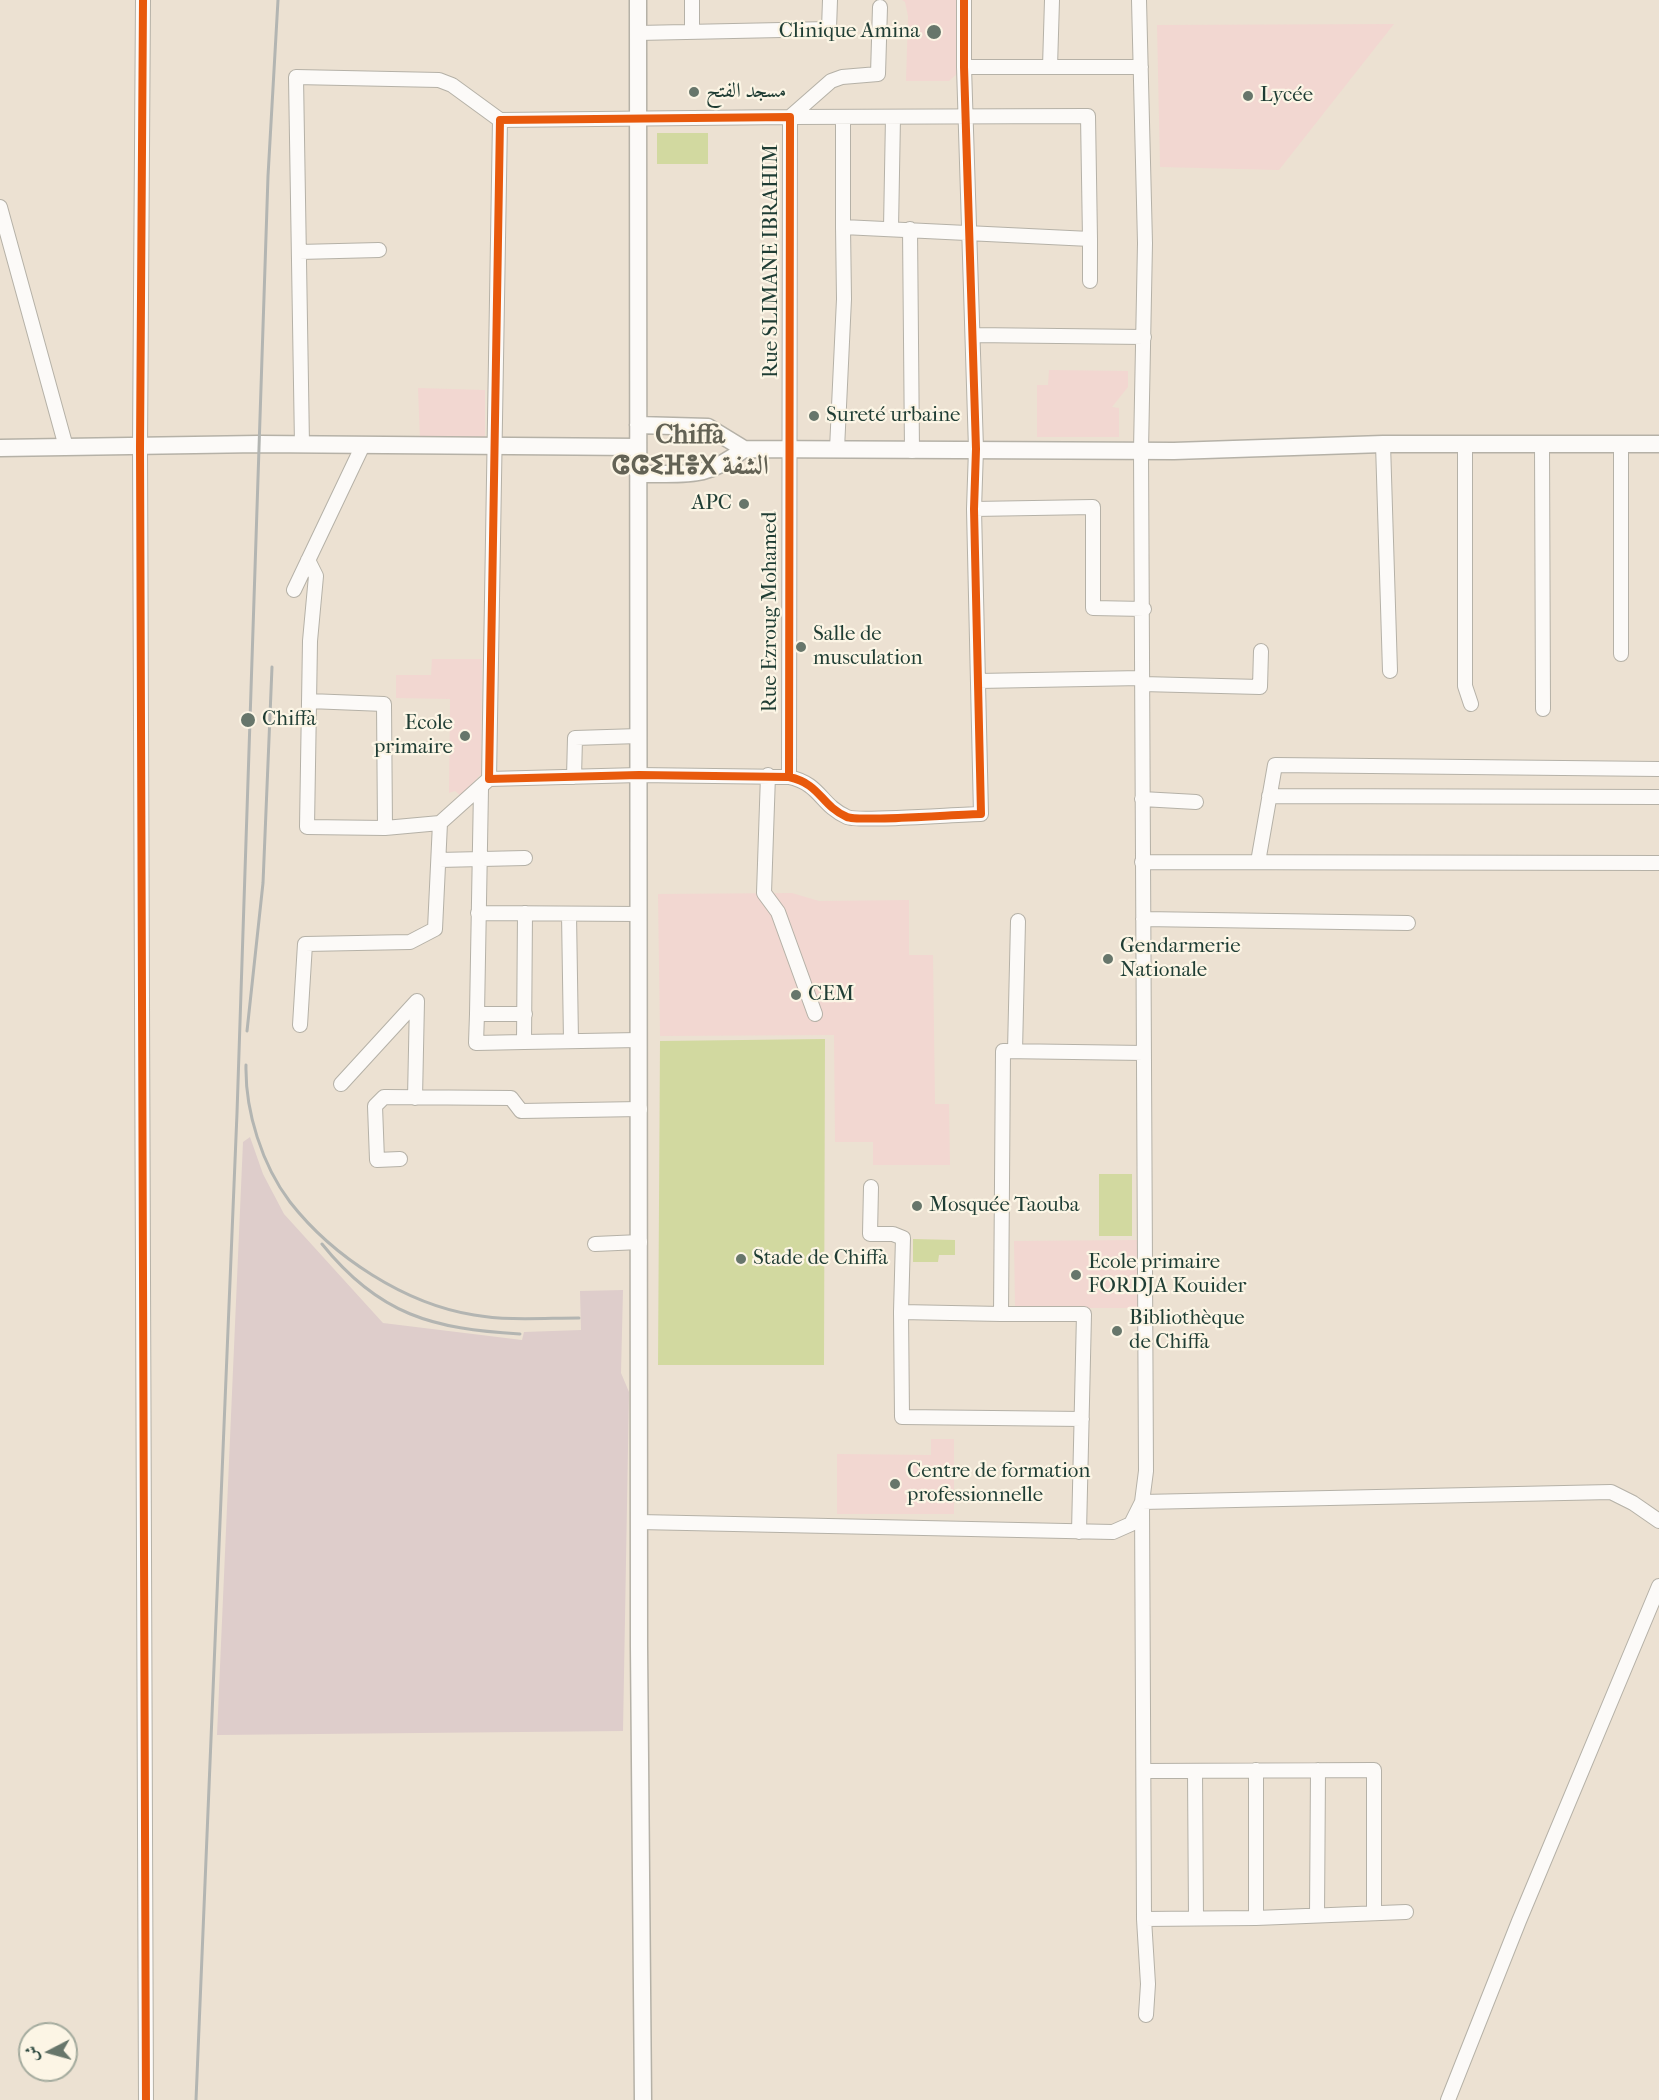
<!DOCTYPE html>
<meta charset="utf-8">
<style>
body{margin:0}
#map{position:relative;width:1659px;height:2100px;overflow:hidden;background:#ece1d2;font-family:"IM FELL French Canon",Amiri,serif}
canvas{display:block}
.north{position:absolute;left:18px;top:2022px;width:60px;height:60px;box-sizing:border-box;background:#fcf5e5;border:2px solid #a4ab9e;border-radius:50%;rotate:264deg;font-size:16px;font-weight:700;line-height:24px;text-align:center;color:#1f3d34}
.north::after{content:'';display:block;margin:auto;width:21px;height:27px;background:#67766b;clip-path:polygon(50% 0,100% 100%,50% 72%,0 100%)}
</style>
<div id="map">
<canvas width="1659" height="2100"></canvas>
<div class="north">ش</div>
</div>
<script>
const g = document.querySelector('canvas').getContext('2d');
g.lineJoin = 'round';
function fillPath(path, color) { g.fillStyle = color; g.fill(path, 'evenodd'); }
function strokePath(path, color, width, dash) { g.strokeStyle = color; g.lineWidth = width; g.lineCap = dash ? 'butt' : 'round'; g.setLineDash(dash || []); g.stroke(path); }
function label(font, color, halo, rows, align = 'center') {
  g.font = font + ' "IM FELL French Canon",Amiri,"Noto Sans Tifinagh",serif'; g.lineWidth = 4.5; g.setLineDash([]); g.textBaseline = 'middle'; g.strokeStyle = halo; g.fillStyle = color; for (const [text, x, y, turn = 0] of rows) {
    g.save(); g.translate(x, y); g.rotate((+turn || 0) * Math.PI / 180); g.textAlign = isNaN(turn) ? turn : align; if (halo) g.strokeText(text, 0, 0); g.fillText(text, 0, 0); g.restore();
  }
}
const built = new Path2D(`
 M902,0h60l-4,73 -9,8h-43l2,-65 -3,-14z
 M1394,24l-115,146 -119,-3 -3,-142z
 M1049,370l79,1v16l-16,20 7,1v29h-82v-52h11z
 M418,388l67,2v50h-65z
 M432,659h50l-1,115 -20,22 -6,-5 -6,2 1,-94 -54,-1v-23h35z
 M792,893l27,8 90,-1v55h24l2,149h14l1,61h-77v-23h-38l-1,-107 -174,1 -2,-142z
 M1137,1240l1,68h-123l-1,-67z
 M931,1439h23v75h-117v-60l94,1z`);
const industrial = new Path2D(`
 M250,1137l13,37 21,40 99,109 139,17 2,-8 57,-2 -1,-39 43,-1 -2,83 8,19 -6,339 -406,4 26,-593z`);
const green = new Path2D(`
 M657,133h51v31h-51z
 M825,1039l-1,326h-166l2,-324z
 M1099,1174h33v62h-33z
 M913,1239l42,1v15h-16l-1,7h-25z`);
const minor = new Path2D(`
 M143,0l-3,447 6,1653
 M692,32v-32
 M638,33l191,-4 1,-29
 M964,67h177
 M1050,67l2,-67
 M790,117l298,-1 2,123 -247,-12v-109
 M790,117l41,-36 11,-4 36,-3 2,-67
 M0,207l66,240
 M891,228l2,-111
 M910,229l2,222
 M1090,239v42
 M299,252l80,-2
 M973,335l171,2
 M1383,444l7,227
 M1465,444v242l6,18
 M1542,444l1,265
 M302,445l-6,-368 143,3 13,5 48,35
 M837,449l7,-150 -1,-72
 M974,509l119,-2v101l51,1
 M308,560l8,16 -6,65 -3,186 78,1 55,-5 49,-44
 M294,590l69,-145
 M1621,654v-210
 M978,681l164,-3
 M1142,684l118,3 1,-36
 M309,701l75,3 1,124
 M768,775l-4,118 14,19 37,102
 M574,777l1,-39 64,-2
 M789,777l1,-660 -290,3 -11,659 150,-4 150,2c32,7 31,28 58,40 11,5 114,-3 134,-3l-7,-305 2,-60 -12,-382v-67
 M481,789l-4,225h48
 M1269,796l390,1
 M1142,799l54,3
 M439,860l86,-2
 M1142,862l517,1
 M1258,862l17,-97 384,4
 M478,913l161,1
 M525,913l-1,129 115,-2
 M569,914l2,127
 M1143,919l265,4
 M477,1014l-1,29 48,-1
 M300,1025l5,-81 105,-2 25,-13 5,-106
 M1015,1051l3,-130
 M341,1084l76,-83
 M415,1098l2,-97
 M400,1159l-23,1 -2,-54 9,-9 127,1 10,13 119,-2
 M871,1187l-1,47h23l10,4 -2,74
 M595,1244l45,-2
 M1001,1314l-100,-2 1,105 180,2
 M639,1522l474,10 18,-8 11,-22 4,-31 -5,-1021 4,-207 -6,-243
 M1079,1532l5,-218h-83l2,-263 141,2
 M1144,1771l230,-1v142
 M1195,1771l1,147
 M1406,1912l-150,6 -112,1 -2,-417 469,-10 22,11 26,18
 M1317,1915l1,-145
 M1256,1918v-148
 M1144,1919l4,65 -2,31
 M1448,2100l71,-179 140,-335`);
const major = new Path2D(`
 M638,0l1,1647 4,453
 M638,425l70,2 36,22
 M0,448l259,-4 379,3
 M638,474c47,-1 67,6 106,-25l430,2 209,-7h276`);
const rail = new Path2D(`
 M247,1031l16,-148 9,-216
 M246,1065c-1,46 16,100 44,137 43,55 115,102 184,113 34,6 70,3 105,3
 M322,1244c57,71 111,85 198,90
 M196,2100l41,-987 31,-937 10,-176`);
const cycleway = new Path2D(`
 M143,0l-3,447 6,1653
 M789,777l1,-660 -290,3 -11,659 150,-4 150,2c32,7 31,28 58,40 11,5 114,-3 134,-3l-7,-305 2,-60 -12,-382v-67`);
const markers = [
 [934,32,8,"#67766b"],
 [694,92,6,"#67766b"],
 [1248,96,6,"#67766b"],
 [814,416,6,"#67766b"],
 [744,504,6,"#67766b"],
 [801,647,6,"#67766b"],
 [248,720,8,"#67766b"],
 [465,736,6,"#67766b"],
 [1108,959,6,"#67766b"],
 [796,995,6,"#67766b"],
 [917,1206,6,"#67766b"],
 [741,1259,6,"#67766b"],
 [1076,1275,6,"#67766b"],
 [1117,1331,6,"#67766b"],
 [895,1484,6,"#67766b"]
];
const poiNames = [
 ["Clinique Amina",920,32,"right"],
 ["مسجد الفتح",706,92],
 ["Lycée",1260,96],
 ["Sureté urbaine",826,416],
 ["APC",732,504,"right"],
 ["Salle de",813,635],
 ["musculation",813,659],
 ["Chiffa",262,720],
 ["Ecole",453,724,"right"],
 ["primaire",453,748,"right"],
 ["Gendarmerie",1120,947],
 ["Nationale",1120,971],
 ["CEM",808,995],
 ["Mosquée Taouba",929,1206],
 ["Stade de Chiffa",753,1259],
 ["Ecole primaire",1088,1263],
 ["FORDJA Kouider",1088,1287],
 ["Bibliothèque",1129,1319],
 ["de Chiffa",1129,1343],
 ["Centre de formation",907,1472],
 ["professionnelle",907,1496]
];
const streetNames = [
 ["Rue SLIMANE IBRAHIM",772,261,-90],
 ["Rue Ezroug Mohamed",771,612,-90]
];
const districtNames = [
 ["Chiffa",690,436],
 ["ⵛⵛⵉⴼⴻⵝ الشفة",690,467]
];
fillPath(built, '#f2d7d1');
fillPath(industrial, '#decdcb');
fillPath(green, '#d2d9a0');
strokePath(minor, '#b5b1a7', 16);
strokePath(major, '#b5b1a7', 19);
strokePath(minor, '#fcfaf8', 14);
strokePath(major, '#fcfaf8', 16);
strokePath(rail, '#b3b5b2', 3);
strokePath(cycleway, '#e8590c', 8);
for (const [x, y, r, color] of markers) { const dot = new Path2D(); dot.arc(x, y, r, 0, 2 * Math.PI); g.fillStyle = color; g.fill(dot); strokePath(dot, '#fcf5e5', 2); }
label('21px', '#1f3d34', '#fcf5e5', poiNames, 'left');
label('21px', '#1f3d34', '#fcf5e5', streetNames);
label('bold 27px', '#636255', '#fcf5e5', districtNames);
</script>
